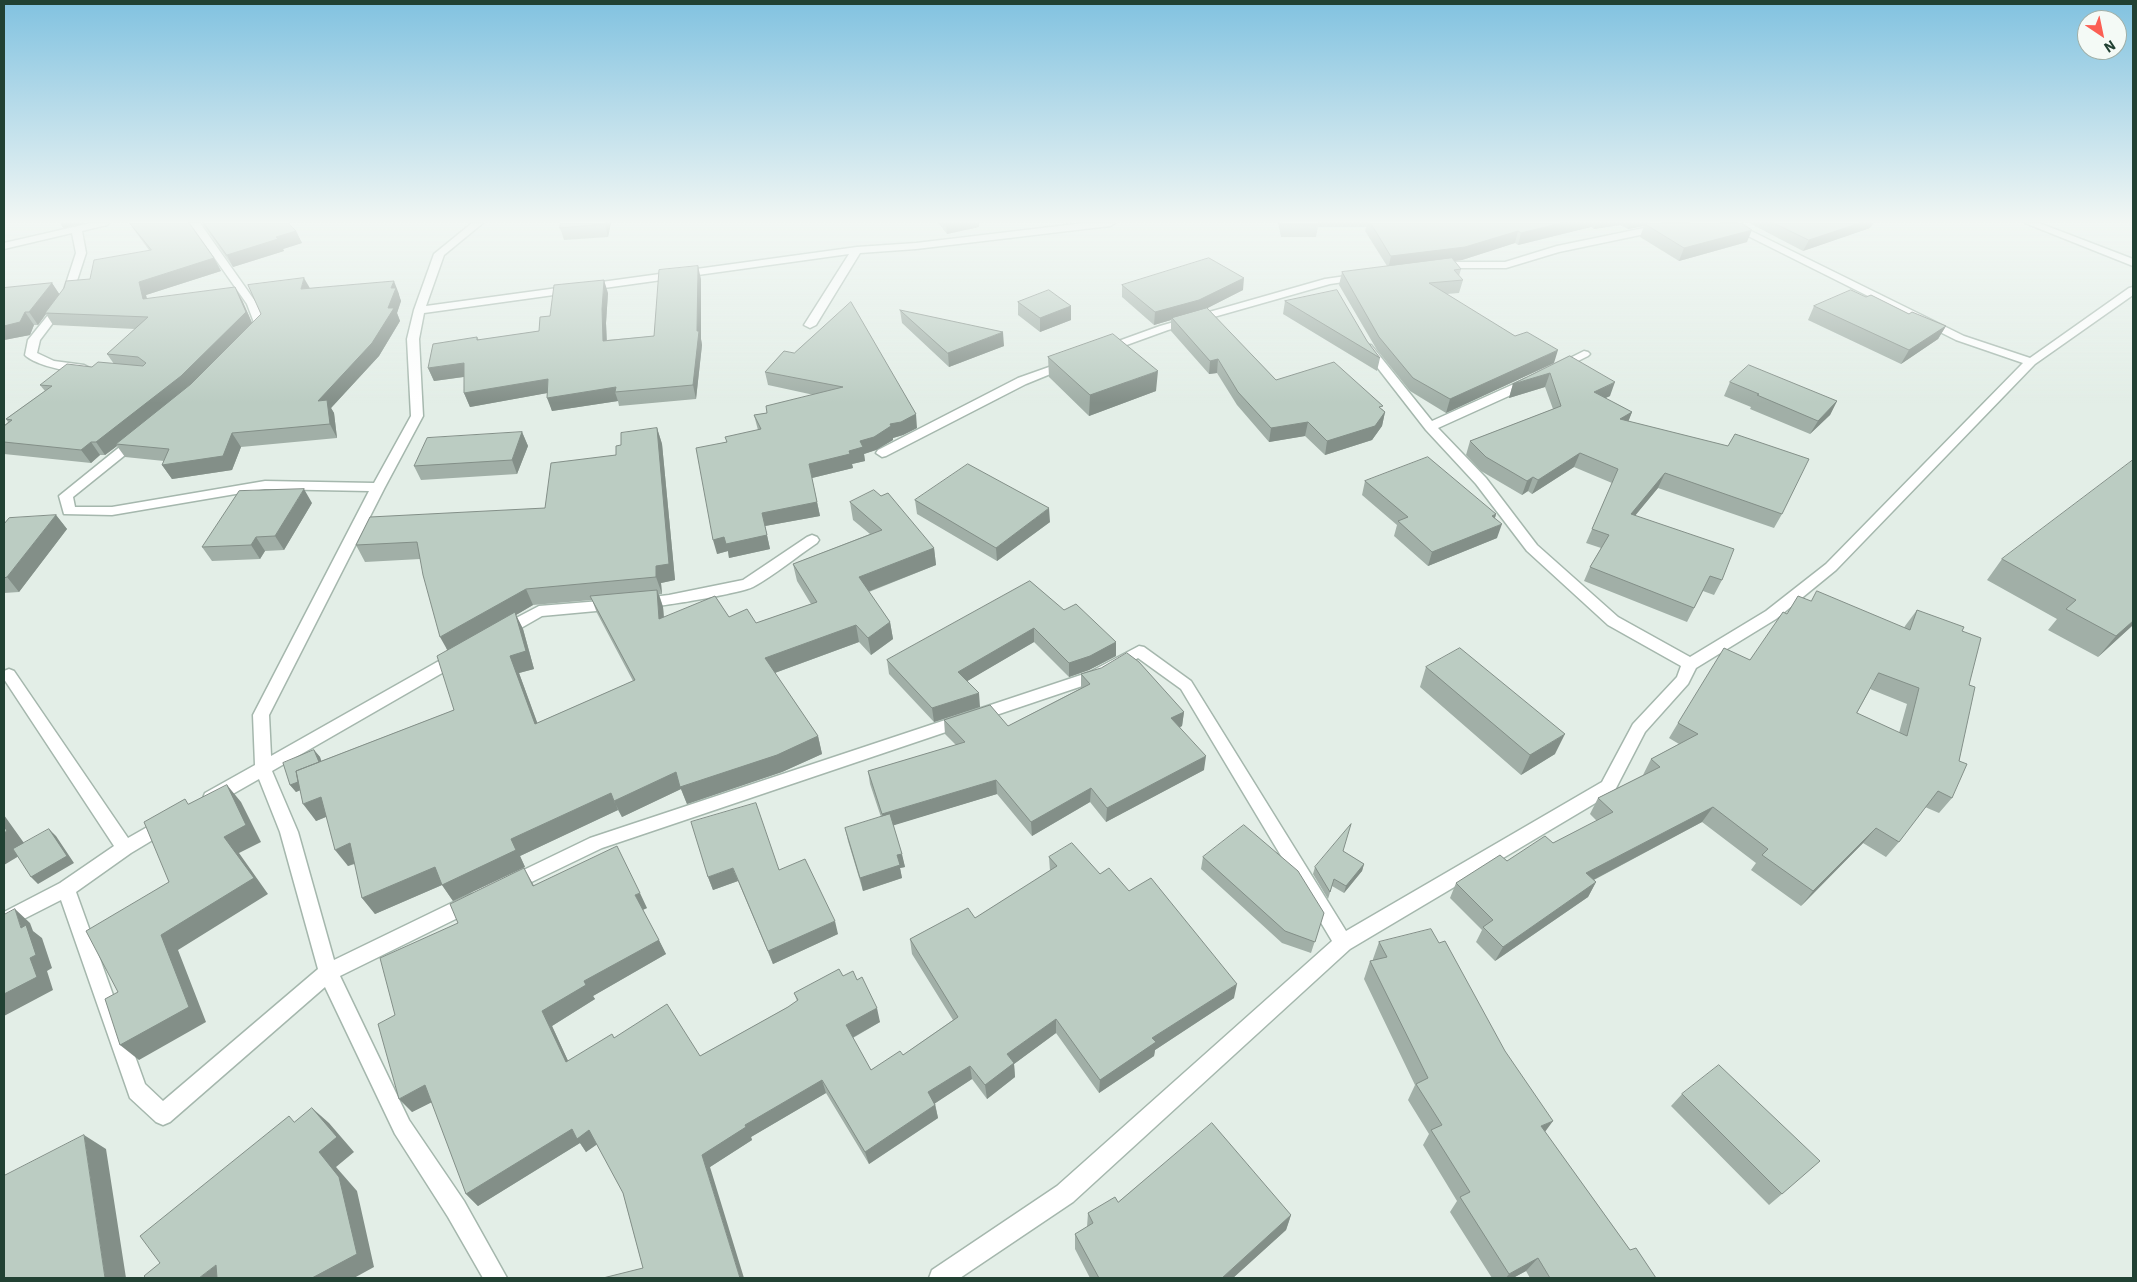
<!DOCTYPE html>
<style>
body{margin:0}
#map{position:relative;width:2137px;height:1282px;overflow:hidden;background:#e3eee7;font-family:"IBM Plex Sans",sans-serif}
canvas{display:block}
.frame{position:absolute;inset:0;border:5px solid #214133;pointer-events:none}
.north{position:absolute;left:2077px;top:10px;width:50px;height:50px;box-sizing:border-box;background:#f4faf6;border:1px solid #a0b0a8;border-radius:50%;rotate:146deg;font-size:14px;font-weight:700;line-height:20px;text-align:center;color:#214133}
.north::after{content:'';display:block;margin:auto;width:18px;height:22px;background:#fb5f54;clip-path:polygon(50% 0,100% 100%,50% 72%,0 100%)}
</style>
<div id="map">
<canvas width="2137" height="1282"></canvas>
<div class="frame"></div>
<div class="north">N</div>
</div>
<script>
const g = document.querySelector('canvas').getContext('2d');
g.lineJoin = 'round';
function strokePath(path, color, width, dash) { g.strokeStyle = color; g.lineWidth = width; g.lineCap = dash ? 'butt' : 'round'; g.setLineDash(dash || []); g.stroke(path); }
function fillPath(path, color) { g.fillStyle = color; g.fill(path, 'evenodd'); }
const minor = new Path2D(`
 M91,223h18l-2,2 -25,6 4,22 -15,46 -31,41 -3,13 17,8 30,4 6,3c-10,9 -56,-3 -65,-13l3,-15 33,-41 15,-46 -4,-20 -68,16v-6z
 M190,223h10l57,81 10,22 -10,10h-8l-2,-2 8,-9 -8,-21z
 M472,223h11l-39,32 -18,51 431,-59 59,-4 168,-20h31l-5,3 -194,23 -56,4 -44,72 -6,3 -6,-3 45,-71 -425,59 -5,26 4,77 -38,71 -116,228 2,41 182,-103 5,-2 5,2 3,4 -3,4 -191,110 26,61 36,128 132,-64 6,-2 6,2 3,6 -3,6 -138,68 69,144 55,81 43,77h-24l-35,-61 -53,-83 -70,-147 -155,135 -7,3 -7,-3 -26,-24 -69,-198 -57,29v-17l56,-29 54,-37 -110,-167v-8l5,-2 5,2 114,167 37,-21 6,2 3,5 -3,5 -40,24 -55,39 69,192 18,17 155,-132 -38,-137 -21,-53 -42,24 -6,2 -6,-2 -2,-5 2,-5 50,-28 -2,-50 116,-224 -104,-2 -153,26 -48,-1 -5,-18 73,-59h8l2,3 -2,3 -67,54 2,10h37l153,-26 109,2 37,-67 -4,-77 7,-29 20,-56z
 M1668,223h20l-5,3 -124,26 -53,16h-53l-15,2 -5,-3 1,-2 19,-3h52l52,-16z
 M1722,223h13l229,113 66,22 99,-70 4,-1v8l-98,69 -199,206 -60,49 -80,49 -8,16 -43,48 -31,60 -264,157 -277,253 -113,76h-31l3,-8 125,-84 275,-245 -151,-252 -43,-31 -38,22 -498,168 -85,41 -6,3 -6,-3 -3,-5 3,-5 85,-41 500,-166 49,-26 5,1 47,34 155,250 256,-149 31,-58 44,-47 4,-11 -73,-41 -81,-74 -51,-67 -50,-54 -63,-81 -2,-2 2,-2h8l61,76 93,-42h8l2,3 -2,3 -95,43 48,50 51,67 81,72 72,40 76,-46 60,-47 197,-201 -67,-23z
 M2025,223h14l94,36v7z
 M1360,274l5,3 -1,2 -34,5 -162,46 -58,21h-8l-2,-2 2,-2 58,-21 165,-47z
 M1584,351l4,1 2,2 -2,2 -28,14h-8l-2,-2z
 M1066,361l4,1 2,2 -2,2 -44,18 -140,72 -4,1 -6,-4 2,-3 140,-72z
 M812,535l5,2 2,3 -2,3c-21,14 -42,32 -64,44 -12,6 -105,23 -117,20l-2,-4 2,-4 33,-4 74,-15 64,-43z
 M613,600l5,1 2,4 -2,4 -76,7 -35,20 -5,1 -5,-1 -2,-4 2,-4 42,-22z`);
const wall = new Path2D(`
 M129,223h60l25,35 7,13 -75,24 1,4 95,1 10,23 58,-35 89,6v1l2,6 -4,12 3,8 -21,35 -48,52 3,5 3,25 -96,9 -9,23 -60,9 -10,-14 2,-4 -39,-4 -8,-11 -12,9h-5l-9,8 -87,-9v-28l4,-4 -2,-3 39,-28 -5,-6 52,-18 22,-3 -7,-10 28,-25 -82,-4 -7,-11 -8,11h-4l-4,10 -26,5v-52l48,-5 7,11 31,-15 59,-29z
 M202,223h87l7,8 6,12 -19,6 1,2 -51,16z
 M611,223l-3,14 -44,3 -4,-12z
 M938,223h41v4l-32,7z
 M1278,223h463l6,19 -68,19 -39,-24 4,-11 -16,3 -8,-4 -26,4 -3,-2 -73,18 -3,-2 -53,17 -7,1 6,8 -2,7 4,4 -4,13 -12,1 107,69 -108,50 -36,-22 -33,-41 -38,-65 3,-13 45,-6 -22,-35 1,-4h-48l-2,10h-35z
 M1749,223h124l-3,5 -67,23z
 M701,279v60l1,6 -6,54 -77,7 -1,-5 -66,10 -5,-18 -77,14 -6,-14v-16l-30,4 -6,-13 49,-31 2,3 60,-9 11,-15 58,-23 -2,30 1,17 47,-4z
 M1122,285l121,5 -36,18 69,72 106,29 3,3 -3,14 -10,14 -47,15 -20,-19 -36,6 -32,-37 -20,-32 -8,1 -38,-43v-11l-17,5 -32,-28z
 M1866,297l43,17 37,12 -8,13 -37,25 -93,-44 6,-14z
 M1285,301l82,40 13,17 -3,13 -94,-57z
 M1018,302l53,4v14l-31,12 -22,-17z
 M900,310l104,36 -55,21 -47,-44z
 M784,351l133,77 -14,7 -10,3v2l-17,10 -12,4 1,7 -13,3 1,4 -41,10 8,38 -55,10 5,23 -41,9 -1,-7 -11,3 9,-112 32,-12 -4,-15 13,-2 47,-18 -46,-10 -3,-13z
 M1570,356l40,40 -5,2 27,14 -4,9 154,93 -8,14 -116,-40 -23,27 87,65 -8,15 -11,-4 -16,31 -103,-41 6,-14 11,-19 -15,-5 26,-60 -38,-16 -42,27 -4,-3 -6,4 -41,-24 -15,-16 4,-14 83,-32 -8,-22 -36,11 4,-14z
 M1048,357l108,34 -67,25 -40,-39z
 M1730,382l107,19 -7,14 -20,19 -60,-25 1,-2 -27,-11z
 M657,428l5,16 13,136 -14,3 1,11h-3l4,13 1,10h65l27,6 55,-19 -14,-23 -4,-17 77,-30 -17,-14 -3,-18 84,46 2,17 -67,27 21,30 3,17 -22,16 -12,-13 -84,31 43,63 4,18 -40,18 -95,32 -6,-15 -59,28 -4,-7 -98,46 5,11 -72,34 -11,-16 -67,29 -13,-16 -7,-34 -7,2 -22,-49 -10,4 -16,-31 -4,2 -6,-7 24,-35 6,7 1,4 133,-51 -7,-60 -27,-91 -55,3 -9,-17 189,-37 71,-53 5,-10zM592,600l5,13 36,68 -96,42 -18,-50 15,-4 -11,-40 -7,-14 17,-10z
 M522,432l6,14 -11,28 -96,6 -7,-14z
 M1365,481l131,33 -1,4 2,20 -69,28 -34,-30 3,-11 -35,-30z
 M915,500l135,22 -53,39 -80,-47z
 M312,503l-28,47 -19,1 -5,8 -48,2 -10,-14z
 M56,515l11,14 -48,63 -15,1v-69z
 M2002,559l131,66 -35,32 -50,-27 9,-11 -70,-39z
 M1030,581l86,75 -27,14 -20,7 -35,-35 -67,39 13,26 -46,15 -45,-48 -2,-14z
 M1811,601l93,27 1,-2 12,-16 45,21 7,54 -10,76 -7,37 -13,15 -14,-6 -26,35 -13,15 -23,-14 -62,63 -50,-36 5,-7 -54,-41 -108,58 2,2 -8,15 -93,64 -19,-19 6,-12 -32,-32 6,-15 51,-22 46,-18 44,-22 -7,-7 8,-16 45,-23 8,-16 28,-15 -10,-6 9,-15 72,-63 37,-46zM1870,689l37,15 -8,29 -42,-20z
 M1426,667l129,87 -34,21 -101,-88z
 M1081,674l103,38 -2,14 -2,1 24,43 -98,52 -16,-20 -58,34 -35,-42 -104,31 12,42 -5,1 2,10 -39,13 -15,-50 -3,-13 36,-11 -11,-33 -2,-13 88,-26 -11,-11 -1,-14 64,6 73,-38z
 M1343,851l21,13 -2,7 -18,22 -12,-7 -4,13 -15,-25 2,-7z
 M1049,857l51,17 29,17 105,107 -79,52 -1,6 -55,37 -43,-60 -42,31 1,13 -28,22 -15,-20 -37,24 3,15 -69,46 -43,-71 -75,44 1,3 -42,27 -67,101 -20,-75 -26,-49 -11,8 -6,-9 -102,63 -12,-12 -34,-92 -20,10 -17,-97 63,-92 76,-38 113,23 -4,2 23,44 -73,42 2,3 -43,27 16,35 46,-23 86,18 88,-49 9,-6 -3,-8 49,-17 37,46 -27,16 18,32 32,-15 50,-35 -41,-66 -2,-15 65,-21 75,-47z
 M1203,857l121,56 -13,40 -29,-10 -81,-74z
 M779,870l59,64 -65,30 -35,-83 -25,9 -5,-13z
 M1379,942l166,190 85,118 26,28h-126l-4,-7 -13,7h-21l-42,-66 7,-11 -34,-56 6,-11 -21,-34 7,-15 -51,-106 6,-18 3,-1v-1z
 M1682,1094l100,100 -13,11 -98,-99z
 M1118,1202l173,13 -5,15 -53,48h-143l-15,-29v-15l12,-7 1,-14z`);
const shadedWall = new Path2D(`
 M60,223h26l-23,5z
 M605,223h6l-3,14 -3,-13z
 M946,223h33v4l-32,7z
 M1561,223h32l-2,4 -73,18 3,-12z
 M1596,223h25l-1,2 -26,4z
 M1630,223h29l-14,1 -1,2 -16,3z
 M1860,223h13l-3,5 -67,23 6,-11z
 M1752,230l-5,12 -68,19 5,-13z
 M296,231l6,12 -19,6 1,2 -51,16 -6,-12 49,-18z
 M1518,231l-3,12 -53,17 -74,9 3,-13z
 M214,258l7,13 -75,24 4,17 -7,-13 -4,-17z
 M698,266l3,13v60l1,6 -6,54 -3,-14 4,-54z
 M304,278l7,12 -10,-1z
 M1244,278l-1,12 -45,23 -26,5 -1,2 -17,5 1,-13z
 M604,280l4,13 -2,30 1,31 -4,-13 -1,-32z
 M394,281l5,13v1l2,6 -4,12 3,8 -21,35 -48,52 3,5 3,25 -19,-37 70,-93 3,-20z
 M52,283l8,12 -15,18 1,1 -8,11 -9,-13z
 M235,287l7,13 11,25 -64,64 -73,55 1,2 -12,9 -9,-13z
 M1071,306v14l-31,12v-14z
 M25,312l9,13 -4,10 -26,5v-14z
 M1946,326l-8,13 -37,25 8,-14z
 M1003,332l1,14 -55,21 -1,-14z
 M1558,350l-4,13 -108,50 4,-14z
 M1218,359l-1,14 -8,1 1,-13z
 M464,363l6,13 -36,5 -6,-13z
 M1158,371l-2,20 -67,25 1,-21z
 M1550,373l-5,14 -36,11 4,-14z
 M548,379l5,13 -83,15 -6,-14z
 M1615,382l-5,14 -21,10 5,-14z
 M616,387l-1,5 3,9 -66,10 -5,-13z
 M1837,401l-7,14 -20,19 8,-13z
 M1385,412l-3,14 -10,14 -47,15 2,-14z
 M1632,412l-5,13 -7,-6z
 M916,414l1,14 -14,7 -10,3v2l-17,10 -12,4 1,7 -13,3 1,4 -41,10 -3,-14 40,-13 11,-10 30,-17z
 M1308,422l-3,14 -36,6 2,-14z
 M657,428l5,16 13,136 -14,3 1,11 -6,-17v-11z
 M522,432l6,14 -11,28 -5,-14z
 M232,433l9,14 -9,23 -60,9 -10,-14z
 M91,442l9,13 -9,8 -10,-13z
 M1580,453l-6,14 -42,27 6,-14z
 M1665,473l-7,15 -33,40 6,-14z
 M1533,477l-5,14 -6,4 5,-14z
 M304,489l8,14 -28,47 -9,-14z
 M817,502l3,14 -55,10 5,23 -41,9 -1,-7 -11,3 -4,-14 49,-27z
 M1049,508l1,14 -53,39 -1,-13z
 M1496,514l-4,14 10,-4 -5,14 -69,28 4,-14 60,-36z
 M56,515l11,14 -48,63 -12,-15z
 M256,537l9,14 -5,8 -9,-14z
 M934,548l2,17 -74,29 -3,-17z
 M526,589l7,16 -17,10 7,14 11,40 -15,4 25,68 -95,-88 -9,-16z
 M657,590l6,17 2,29 -6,-17z
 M2133,621v4l-35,32 18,-21z
 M890,622l3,17 -22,16 -3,-17z
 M856,625l3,17 -90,33 -4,-17z
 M1034,628v14l-75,44 -1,-14z
 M1116,642v14l-27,14 -20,7v-14z
 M979,693l1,14 -46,15 -2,-14z
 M1184,712l-2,14 -12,6 1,-14z
 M1565,734l-10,20 -34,21 9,-20z
 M818,736l4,18 -40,18 -95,32 -6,-15 -59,28 -8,-16 62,-29z
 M314,750l6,7 7,22 -31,13 -6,-7z
 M1206,756l-2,14 -98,52 1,-14z
 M996,780l1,14 -112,34 -3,-14z
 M227,785l14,17 20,40 -22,11 29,41 -90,56 28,72 -67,38 -19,-15 41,-110 63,-98z
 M1091,788l-1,14 -58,34 -1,-14z
 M611,793l7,17 -98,46 5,11 -72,34 -11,-16 -67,29 -13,-16 73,-31 76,-28z
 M321,797l12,17 -17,7 -13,-17z
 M1713,807l-11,15 -124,66 8,-15z
 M4,815l25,35 -25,15z
 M1876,828l-13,15 -62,63 12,-15z
 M49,829l7,7 18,27 -36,21 -7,-7z
 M350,843l13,17 -15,6 -13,-16z
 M902,854l3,13 -5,1 2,10 -39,13 -3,-13 37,-23z
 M1364,864l-2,7 -18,22 2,-7z
 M524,868l9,16 9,17 -9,-15z
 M733,868l5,13 -25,9 -5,-13z
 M1596,882l-8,15 -93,64 8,-14z
 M640,893l7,15 -5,2 -7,-15z
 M15,909l15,14 3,8 9,7 10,30 -5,3 6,19 -49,26v-22l17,-66z
 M835,921l3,13 -65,30 -5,-13z
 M659,940l7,14 -73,42 2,3 -43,27 23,50 -9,-14 -24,-51 42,-30z
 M1237,984l-3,14 -79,52 -1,6 -55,37 1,-13 52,-42z
 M877,1008l3,14 -30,17 -4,-14z
 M1056,1019v14l-42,31 1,13 -28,22 -2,-14 22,-31z
 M970,1066l2,13 -41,27 -3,-14z
 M822,1080l4,13 -75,44 1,3 -42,27 34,111h-4l-38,-123 43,-30z
 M425,1085l13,14 -26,13 -13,-13z
 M935,1105l3,13 -69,46 -4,-12z
 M312,1108l17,15 25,29 -18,15 21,24 17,76 -20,11h-42l7,-126z
 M1553,1121l-11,15 -1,-10z
 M572,1129l17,1 10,13 -13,9 -6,-9 -102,63 -12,-12z
 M84,1135l22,14 20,129h-21z
 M1291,1215l-5,15 -53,48h-11z
 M1538,1258l-12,13 -13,7h-7l3,-4z
 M216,1265l20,13h-37z`);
const building = new Path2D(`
 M130,223h59l25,35 -75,24 4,17 92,-12 11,25 -65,64 -85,66h-5l-10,8 -77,-8v-16l8,-6 -6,-1 46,-33 -12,-1 27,-21 25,3 6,-5 45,4 3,-3 -8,-6 -31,-3 41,-37 -103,-4 19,-25 2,-7 24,-2 4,-19 57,-10z
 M204,223h84l8,8 -20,6 2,2 -51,16z
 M561,223h44v1l-45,4z
 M1282,223h36v2l-36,-1z
 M1371,223h190l-40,10 -3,-2 -53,16 -74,9z
 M1651,223h90l11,7 -68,18 -39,-24z
 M1774,223h86l-51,17z
 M1209,258l35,20 -45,22 -44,12 -33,-27z
 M1452,258l9,11 -7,1 9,10 -34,3 86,53 12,-4 31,18 -108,49 -37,-21 -34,-41 -37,-65z
 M698,266l-1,65h2l-6,54 -78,7 1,-5 -69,11 1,-19 -84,14v-30l-36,5 5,-24 44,-7v3l62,-9 1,-14 10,-1 4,-31 50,-5 -2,29 1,32 51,-5 5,-66z
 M304,278l-3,11 93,-8 -3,7h5l-8,20h6l-22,35 -54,58 9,-1 3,24 -98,9 -9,23 -61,9 7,-16 -53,-5 75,-60 70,-70 -13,-29z
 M52,283l-23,29h-4l-5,10 -16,4v-38z
 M1049,290l22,16 -31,12 -22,-16z
 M1337,290l30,51 13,17 -95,-57z
 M1851,290l15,7 5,-2 38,19 3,-2 34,14 -37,24 -95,-44z
 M851,302l65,112 -15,8 -11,2 1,2 -17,11 -14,4 3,6 -14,4 1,3 -41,10 8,38 -55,11 5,22 -41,9 -2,-7 -11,3 -17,-92 31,-6 -2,-5 36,-8 -7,-14 13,-2 -1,-7 77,-19 -78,-15 19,-21 10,2z
 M1207,308l69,72 58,-18 49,44 -4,1 6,5 -10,14 -48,15 -19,-19 -37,6 -33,-36 -20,-33 -8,2 -38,-43z
 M900,310l103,22 -55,21z
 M1113,334l45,37 -68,24 -42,-38z
 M1570,356l45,26 -21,10 38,20 -12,7 108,27 7,-12 74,25 -27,55 -117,-41 -34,41 103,35 -12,31 -12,-4 -16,32 -104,-41 19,-32 -17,-6 26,-60 -38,-16 -42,27 -5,-3 -6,4 -41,-24 -16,-16 91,-35 -11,-33 -37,11z
 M1749,365l88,36 -19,20 -61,-26 2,-1 -29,-12z
 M657,428l12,136 -13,2v11l-130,12 -86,48 -17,-62 -6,-33 -61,3 14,-28 175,-9 6,-45 65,-8v-9l5,-1v-12z
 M522,432l-10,28 -98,6 13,-28z
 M1428,457l68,57 -4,2 10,8 -70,28 -34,-31 10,-4 -43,-36z
 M2133,460v161l-17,15 -50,-27 10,-9 -74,-41z
 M968,464l81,44 -53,40 -81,-48z
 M304,489l-29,47 -19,1 -5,8 -49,2 37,-56z
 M874,490l7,6 7,-3 46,55 -75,29 31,45 -22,16 -12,-13 -91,33 53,78 -41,19 -97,32 -4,-15 -62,29 -3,-8 -100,46 5,11 -74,35 -7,-18 -73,31 -12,-55 -15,7 -14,-53 -18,7 -7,-33 158,-61 -17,-54 78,-44 11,39 -16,5 25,68 100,-44 -45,-84 67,-6 2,29 56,-23 14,21 18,-8 9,14 61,-21 -24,-38 89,-34 -32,-28z
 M56,515l-49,62 -3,1v-54l5,-6z
 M1030,581l34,29 12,-6 40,38 -26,14 -21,7 -35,-35 -76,44 21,21 -47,15 -45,-48z
 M1817,591l93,39 7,-20 47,17 -2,4 19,7 -12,47 6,2 -16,74 8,3 -15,34 -14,-7 -39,51 -23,-14 -63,63 -51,-36 6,-6 -55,-42 -127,66 10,9 -93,65 -20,-20 10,-7 -37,-37 44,-28 7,6 38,-25 8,7 60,-31 -15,-14 62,-31 -9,-8 47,-25 -20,-11 46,-75 26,12 33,-48 4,2 11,-18 13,5zM1879,673l40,15 -12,48 -50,-23z
 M1460,648l105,86 -35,21 -104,-88z
 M1127,653l12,9 45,50 -13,6 35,38 -99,52 -16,-20 -60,34 -35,-42 -114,34 -14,-43 97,-29 -21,-22 46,-15 18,21 82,-42 -9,-10 20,-6z
 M314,750l5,12 -23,9 2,11 -8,3 -7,-22z
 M227,785l19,40 -22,12 30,41 -93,57 28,72 -69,38 -15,-46 13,-7 -32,-61 83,-49 -25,-60 41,-23 3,5z
 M756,803l23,67 26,-11 30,62 -67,30 -35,-83 -25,9 -17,-55z
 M890,814l12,40 -5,1 3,10 -40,13 -15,-50z
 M1351,824l-8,27 21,13 -18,22 -12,-7 -4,13 -15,-25z
 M1244,825l54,46 26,42 -9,29 -30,-11 -82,-74z
 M4,826l3,5 -3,2z
 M49,829l18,27 -36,21 -18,-28z
 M1072,843l28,31 9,-6 20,23 22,-13 86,106 -85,54 4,4 -56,38 -44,-61 -49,35 7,9 -29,22 -15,-19 -42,26 7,13 -70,47 -43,-72 -77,45 1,2 -44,28 38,123h-137l40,-10 -20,-75 -34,-63 -12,9 -5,-10 -106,65 -41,-109 -26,14 -21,-75 17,-9 -15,-57 78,-35 -8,-19 74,-36 9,18 84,-40 23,47 -5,2 24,45 -75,41 2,4 -44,26 24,51 46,-28 2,4 53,-34 33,52 88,-49 10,-7 -4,-7 45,-24 4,7 10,-5 4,9 5,-3 15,31 -31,17 25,45 29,-19 3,4 55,-38 -48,-78 58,-31 7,10 82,-52 -8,-9z
 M15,909l6,19 5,-3 10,30 -6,3 7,19 -33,17v-79z
 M1431,929l8,14 6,-2 60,110 48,70 -12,5 89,124 6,-2 20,30h-106l-12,-20 -29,16 -49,-77 10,-5 -39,-62 11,-5 -26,-41 12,-6 -58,-117 17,-4 -8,-15z
 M1719,1065l101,96 -38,33 -100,-100z
 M312,1108l25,29 -18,15 20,25 18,77 -45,24h-95l-1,-13 -17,13h-53l-2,-2 16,-13 -20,-27 149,-120 5,6z
 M1212,1123l79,92 -69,63h-123l-24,-44 18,-11 -5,-10 27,-16 3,5z
 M84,1135l21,143h-101v-102z`);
strokePath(minor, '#a5b7ad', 3);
fillPath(minor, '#fff');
fillPath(wall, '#a1afa7');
fillPath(shadedWall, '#838f88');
fillPath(building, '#bbccc2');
strokePath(building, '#838f88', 1);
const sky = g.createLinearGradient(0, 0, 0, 403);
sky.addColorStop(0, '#81c2e0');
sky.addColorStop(0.55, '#f2f7f4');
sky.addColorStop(1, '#f2f7f400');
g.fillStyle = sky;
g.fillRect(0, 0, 2137, 403);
</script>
